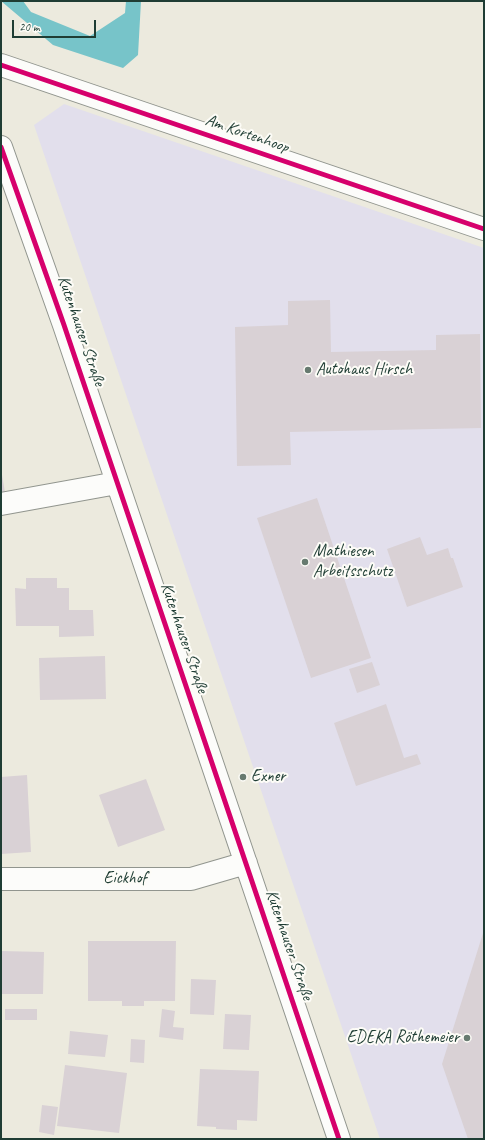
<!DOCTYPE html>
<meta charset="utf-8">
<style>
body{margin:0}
#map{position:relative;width:485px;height:1140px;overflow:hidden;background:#eceade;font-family:Caveat,sans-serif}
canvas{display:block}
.frame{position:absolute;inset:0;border:2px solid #1f3d34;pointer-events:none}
.scale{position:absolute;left:12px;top:20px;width:84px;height:18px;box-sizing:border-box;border:2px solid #1f3d34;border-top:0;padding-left:5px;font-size:12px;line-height:14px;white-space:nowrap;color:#1f3d34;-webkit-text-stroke:3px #fdfcf7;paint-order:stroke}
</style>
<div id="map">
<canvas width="485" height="1140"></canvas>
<div class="frame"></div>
<div class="scale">20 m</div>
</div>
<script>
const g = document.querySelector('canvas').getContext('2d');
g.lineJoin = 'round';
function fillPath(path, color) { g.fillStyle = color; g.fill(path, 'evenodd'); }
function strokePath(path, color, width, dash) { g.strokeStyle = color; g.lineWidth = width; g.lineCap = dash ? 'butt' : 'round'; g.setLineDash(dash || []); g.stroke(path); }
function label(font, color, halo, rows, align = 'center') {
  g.font = font + ' Caveat,sans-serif'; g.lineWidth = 4; g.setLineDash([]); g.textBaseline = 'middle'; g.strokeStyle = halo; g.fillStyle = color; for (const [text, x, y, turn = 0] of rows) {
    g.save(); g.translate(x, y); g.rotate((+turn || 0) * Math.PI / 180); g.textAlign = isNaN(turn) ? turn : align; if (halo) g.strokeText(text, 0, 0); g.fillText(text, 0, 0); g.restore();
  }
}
const built = new Path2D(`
 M64,104l420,144v891h-104l-346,-1014z`);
const water = new Path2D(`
 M1,1h22l8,11 59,24 35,-23 1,-12h15l-3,54 -15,13 -70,-23z`);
const building = new Path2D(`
 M330,300l1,52 105,-2v-15l44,-1 1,94 -191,4 1,33 -54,1 -2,-139 53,-2v-24z
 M1,475h1l3,17h-4z
 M317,498l54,160 -60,20 -54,-160z
 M420,537l7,18 21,-7 3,10h2l10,29 -56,20 -20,-58z
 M26,578h31v10h12v22h24l1,26 -35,1v-11h-43l-1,-38 11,1z
 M105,656l1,43 -66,1 -1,-42z
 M372,662l8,23 -23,8 -8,-24z
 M386,704l18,54 13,-4 4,10 -65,22 -22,-63z
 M27,775l4,77 -30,2v-77z
 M146,779l19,51 -47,17 -19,-52z
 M484,930v209h-16l-26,-75z
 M88,941h88l-1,60h-31v5h-22v-5h-34z
 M1,951l43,1 -1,42h-42z
 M191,979l25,1 -2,35 -24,-1z
 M5,1009h32v11h-32z
 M162,1009l13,2 -2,16 11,1 -1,12 -24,-3z
 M225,1014l26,1 -2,35 -26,-1z
 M70,1031l38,4 -3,22 -37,-3z
 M131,1039l14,1 -1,23 -14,-1z
 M65,1065l62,8 -8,60 -62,-7z
 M200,1069l59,2 -2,50 -20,-1v10l-21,-1v-2l-19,-1z
 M42,1105l16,2 -4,28 -15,-3z`);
const minor = new Path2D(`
 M1,65l483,164
 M1,147l63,178 275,814
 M1,504l116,-21
 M1,879h190l55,-16`);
const cycleway = new Path2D(`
 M1,65l483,164
 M1,147l63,178 275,814`);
const markers = [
 [308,370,4,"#677a70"],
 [305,562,4,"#677a70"],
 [243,777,4,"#677a70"],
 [467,1038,4,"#677a70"]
];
const streetNames = [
 ["Am Kortenhoop",247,134,19],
 ["Kutenhauser Straße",81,331,71],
 ["Kutenhauser Straße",184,638,71],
 ["Eickhof",125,879],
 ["Kutenhauser Straße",289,945,71]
];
const poiNames = [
 ["Autohaus Hirsch",316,370],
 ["Mathiesen",313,552],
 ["Arbeitsschutz",313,572],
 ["Exner",251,777],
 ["EDEKA Röthemeier",459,1038,"right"]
];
fillPath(built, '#e2dfec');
fillPath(water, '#77c4c9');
fillPath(building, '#d9d1d5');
strokePath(minor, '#91958e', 24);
strokePath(minor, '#fcfcfa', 22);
strokePath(cycleway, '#d6006c', 5);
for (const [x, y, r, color] of markers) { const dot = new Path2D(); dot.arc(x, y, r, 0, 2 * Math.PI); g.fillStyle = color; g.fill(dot); strokePath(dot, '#fdfcf7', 1.5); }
label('17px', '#1f3d34', '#fdfcf7', streetNames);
label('17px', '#1f3d34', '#fdfcf7', poiNames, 'left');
</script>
